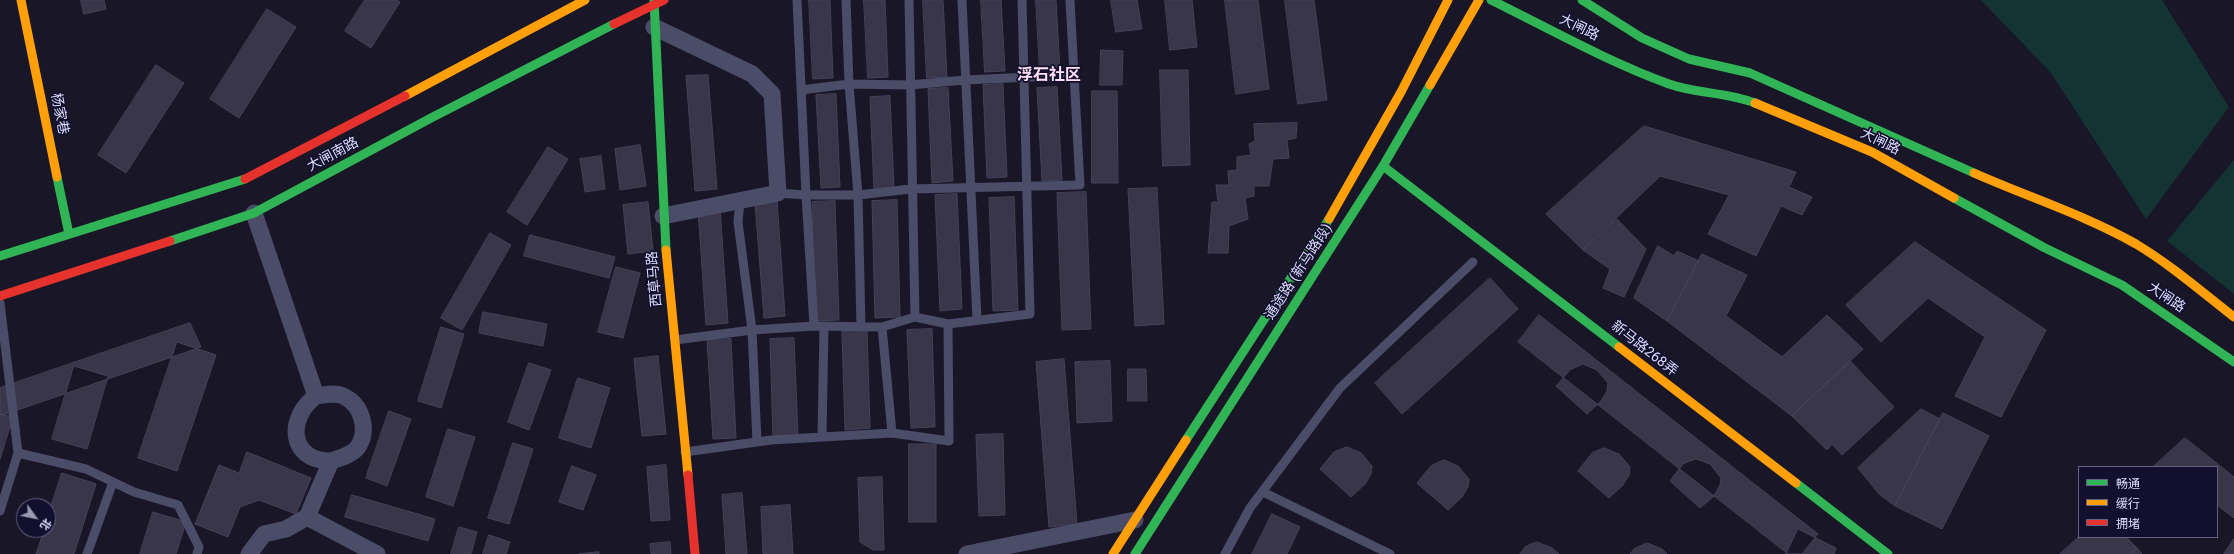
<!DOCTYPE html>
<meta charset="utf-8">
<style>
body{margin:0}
#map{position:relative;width:2234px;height:554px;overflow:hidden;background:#191727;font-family:Roboto,"Noto Sans SC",sans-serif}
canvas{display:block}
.legend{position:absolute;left:2078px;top:466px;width:140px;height:72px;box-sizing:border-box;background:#13102e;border:1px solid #656282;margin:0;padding:5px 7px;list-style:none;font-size:12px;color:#dfddff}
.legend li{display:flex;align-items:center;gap:8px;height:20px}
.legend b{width:20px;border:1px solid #656282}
.north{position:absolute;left:16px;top:498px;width:40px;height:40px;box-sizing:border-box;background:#13102e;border:1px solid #656282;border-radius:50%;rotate:123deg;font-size:11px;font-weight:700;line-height:16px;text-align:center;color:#dfddff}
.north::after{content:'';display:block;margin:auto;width:14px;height:18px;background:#9a98b3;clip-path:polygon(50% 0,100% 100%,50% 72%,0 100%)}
</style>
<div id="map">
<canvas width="2234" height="554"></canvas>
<ul class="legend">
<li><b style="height:5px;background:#30b455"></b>畅通</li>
<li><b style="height:5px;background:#ff9f0a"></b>缓行</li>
<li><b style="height:5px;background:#e5322d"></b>拥堵</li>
</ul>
<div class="north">北</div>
</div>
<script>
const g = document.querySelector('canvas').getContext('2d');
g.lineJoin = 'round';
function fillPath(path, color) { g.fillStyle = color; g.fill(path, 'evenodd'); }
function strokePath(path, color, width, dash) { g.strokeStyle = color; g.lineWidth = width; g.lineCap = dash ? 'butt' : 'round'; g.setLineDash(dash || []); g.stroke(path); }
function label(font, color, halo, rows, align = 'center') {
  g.font = font + ' Roboto,"Noto Sans SC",sans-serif'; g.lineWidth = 3.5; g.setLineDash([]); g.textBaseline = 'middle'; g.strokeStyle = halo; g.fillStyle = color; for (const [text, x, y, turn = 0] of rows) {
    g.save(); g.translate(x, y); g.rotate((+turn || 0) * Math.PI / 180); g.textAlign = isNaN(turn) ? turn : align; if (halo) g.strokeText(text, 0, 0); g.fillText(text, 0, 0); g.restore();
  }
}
const green = new Path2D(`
 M1981,0h181l67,107 -83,112 -95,-146z
 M2234,160v134l-67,-53z`);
const building = new Path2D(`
 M81,0h23l2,9 -22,5z
 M365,0h31l4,2 -29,46 -26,-17z
 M809,0h21l3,78 -20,1z
 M864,0h21l3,77 -20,1z
 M923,0h20l4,77 -20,1z
 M981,0h20l4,71 -20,1z
 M1036,0h20l4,70 -20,1z
 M1111,0h26l5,29 -26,3z
 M1165,0h27l5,47 -27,3z
 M1225,0h33l11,89 -33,5z
 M1285,0h29l13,100 -29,4z
 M267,9l29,18 -57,91 -29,-19z
 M1101,50l22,1 -1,34h-22z
 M156,65l28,18 -58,90 -28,-18z
 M1160,70h28l2,95 -27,1z
 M708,75l9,114 -22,2 -9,-115z
 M1003,84l4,93 -20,1 -4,-93z
 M1057,87l5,93 -20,1 -5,-93z
 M948,88l5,93 -21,2 -4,-94z
 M1092,91h25l1,92h-26z
 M836,94l4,93 -19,1 -5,-93z
 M890,96l4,93 -20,1 -4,-93z
 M1297,123l-1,15 -9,2 2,18 -16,1 -4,27h-15v10l-9,2 3,21 -19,7 -1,27h-20l4,-51h6l-2,-17h13l-1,-14 9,-1v-13l14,-2 -2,-11 6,-3 -1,-17z
 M1644,126l152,46 -7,15 23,10 -10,18 -21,-9 -25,50 -48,-22 21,-39 -69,-19 -77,74 -37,-36z
 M640,145l6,41 -26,4 -5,-41z
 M548,147l20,12 -41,66 -20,-13z
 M601,156l4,33 -20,3 -5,-33z
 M1157,188l7,136 -29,2 -7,-137z
 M1086,192l5,137 -29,1 -5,-137z
 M957,194l5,115 -22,2 -5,-116z
 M1014,197l4,113 -25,1 -4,-113z
 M897,200l3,117 -25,1 -3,-117z
 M777,201l8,115 -21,2 -9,-115z
 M835,201l4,119 -24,1 -3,-119z
 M648,202l5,49 -25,3 -5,-49z
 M720,208l8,115 -22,2 -8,-115z
 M1617,219l29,30 -22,48 -21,-9 7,-19 -27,-19z
 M490,233l21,12 -49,85 -21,-12z
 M530,235l85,22 -6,21 -85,-22z
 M1915,242l131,88 -45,87 -46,-21 30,-59 -57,-39 -47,44 -35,-37z
 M1658,246l16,10 3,-5 22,10 -32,60 -33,-23z
 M1702,254l45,21 -21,41 56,41 45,-42 36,34 -71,67 -125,-95z
 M616,267l24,6 -17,65 -25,-6z
 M1490,278l28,31 -116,105 -27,-31z
 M483,312l64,12 -4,22 -64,-13z
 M1539,315l279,219 -16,20h-14l-270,-212z
 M190,323l11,24 -201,69v-28z
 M441,327l23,7 -23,74 -23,-7z
 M932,329l3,98 -24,1 -4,-98z
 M867,330l3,98 -25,2 -3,-98z
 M794,338l4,98 -25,1 -3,-98z
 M731,339l5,99 -23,1 -6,-99z
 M177,342l39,13 -39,116 -39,-13z
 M658,356l8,78 -24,2 -8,-77z
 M1064,359l13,165 -28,3 -13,-165z
 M1110,361l2,60 -35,2 -2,-61z
 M1850,361l44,46 -52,48 -10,-11 -5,6 -35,-34z
 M529,363l22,7 -22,60 -21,-8z
 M1583,364l14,6 11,13 -1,8 -6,10 -14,13 -31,-28 14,-16z
 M74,366l34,10 -21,73 -35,-10z
 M1128,369h18l1,32h-19z
 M578,378l32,10 -19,60 -32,-10z
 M1921,409l19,10 -45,87 -16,-12 -21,-26z
 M389,411l22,8 -24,67 -21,-8z
 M1943,413l46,23 -47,93 -47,-23z
 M0,414l13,3 -13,42z
 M448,429l27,8 -22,69 -27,-9z
 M1003,434l2,81 -26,1 -3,-81z
 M2185,438l49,39v41l-17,-13v-38h-64z
 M513,443l20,6 -24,75 -21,-6z
 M909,444h27v78h-27z
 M1347,447l14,6 11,13 -1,8 -6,10 -14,13 -31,-28 14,-17z
 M1604,448l15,6 11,13 -1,8 -6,10 -14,13 -31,-27 14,-18z
 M247,452l64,26 -15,36 -37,-14 -19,7 -12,30 -33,-13 24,-59 20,8z
 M1696,459l14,5 11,14 -1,7 -6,11 -14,12 -30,-27 13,-17z
 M1444,460l14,6 11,13 -1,8 -6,10 -14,13 -31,-27 14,-17z
 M666,465l4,55 -19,1 -4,-54z
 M572,466l24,9 -13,35 -24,-8z
 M62,473l34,11 -22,70h-38l8,-24h4v-14z
 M882,477l2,73h-11l-13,-8 -2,-64z
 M742,493l5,61h-21l-4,-59z
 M352,495l83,24 -7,22 -83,-24z
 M790,505l3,49h-30l-2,-47z
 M153,512l33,10 -10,32h-36z
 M1272,514l28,13 -13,27h-35z
 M459,527l18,5 -6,22h-20z
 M1798,529l38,19 -2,6h-48z
 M489,535l21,7 -4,12h-23z
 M2079,537h47l11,11 -6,6h-71z
 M2234,539v15h-10z
 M670,542l1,12h-20l-1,-10z
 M1537,542l15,6 7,6h-39l5,-7z
 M1647,543l15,6 5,5h-37l4,-5z
 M2137,548l5,6h-11z
 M599,552v2h-20z`);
const lane = new Path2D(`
 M797,0l9,195h52l53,-6 169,-4 -10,-185
 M846,0l3,84 9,111 3,132
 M909,0l6,317
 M962,0l15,320
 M801,90l48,-6 61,1 55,-5 109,-5
 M778,193l28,2 8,131
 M0,303l18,150 -18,58
 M882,327l10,106
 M675,340l77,-10 -14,-108 2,-21
 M822,437l2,-111
 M757,442l-5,-112 62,-4 68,1 33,-10 33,7
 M685,452l86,-12 121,-7 57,8 -1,-117 82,-10 -8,-314
 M18,453l68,16 48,23 44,13 21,42 -2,7
 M1263,492l127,62
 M87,554l26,-72
 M1225,554l25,-46 90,-120 133,-126`);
const street = new Path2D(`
 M654,27l98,47 20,20 6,99 -115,23
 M254,213l62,183c9,-1 19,-4 27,0 19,8 26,34 15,51 -6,8 -18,11 -27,14l-24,56 70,37
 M316,396c-30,22 -27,65 15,65
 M249,554l15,-20 22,-5 21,-12
 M967,554l168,-34`);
const fast = new Path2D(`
 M654,0l12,250
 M1491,0c59,29 117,62 178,84 28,10 58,8 86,19
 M1582,0l60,38 47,21 61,14 224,100
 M1383,166l236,181
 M57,177l12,57
 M1954,198l91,50 77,37 112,77
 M170,241l84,-28 177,-95 183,-94
 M0,256l245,-77
 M1186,440l143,-221
 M1796,483l92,71
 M1135,554l248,-388 47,-81`);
const slow = new Path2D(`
 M21,0l36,177
 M1430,85l49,-85
 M405,96l180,-96
 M1755,103l117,49 82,46
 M1974,173c54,24 111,42 162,71 35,21 66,48 98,73
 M1329,219l72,-127 47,-92
 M666,250l22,225
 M1619,347l177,136
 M1113,554l73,-114`);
const jam = new Path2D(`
 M614,24l50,-24
 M245,179l160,-83
 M0,296l170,-55
 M688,475l7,79`);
const streetNames = [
 ["大闸路",1579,28,26],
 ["杨家巷",59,114,79],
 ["大闸路",1880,142,26],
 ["大闸南路",333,155,-28],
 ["通途路 (新马路段)",1299,272,-57],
 ["西草马路",655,279,-95],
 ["大闸路",2166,298,34],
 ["新马路268弄",1644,349,38]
];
const quarterNames = [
 ["浮石社区",1049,76]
];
fillPath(green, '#133433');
fillPath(building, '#383648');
strokePath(building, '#45415a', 1);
strokePath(lane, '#4b4c68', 9);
strokePath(street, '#4b4c68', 17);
strokePath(fast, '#30b455', 9);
strokePath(slow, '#ff9f0a', 9);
strokePath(jam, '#e5322d', 9);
label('14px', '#dfddff', '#13102e', streetNames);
label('bold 16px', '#ffdff5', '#13102e', quarterNames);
</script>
